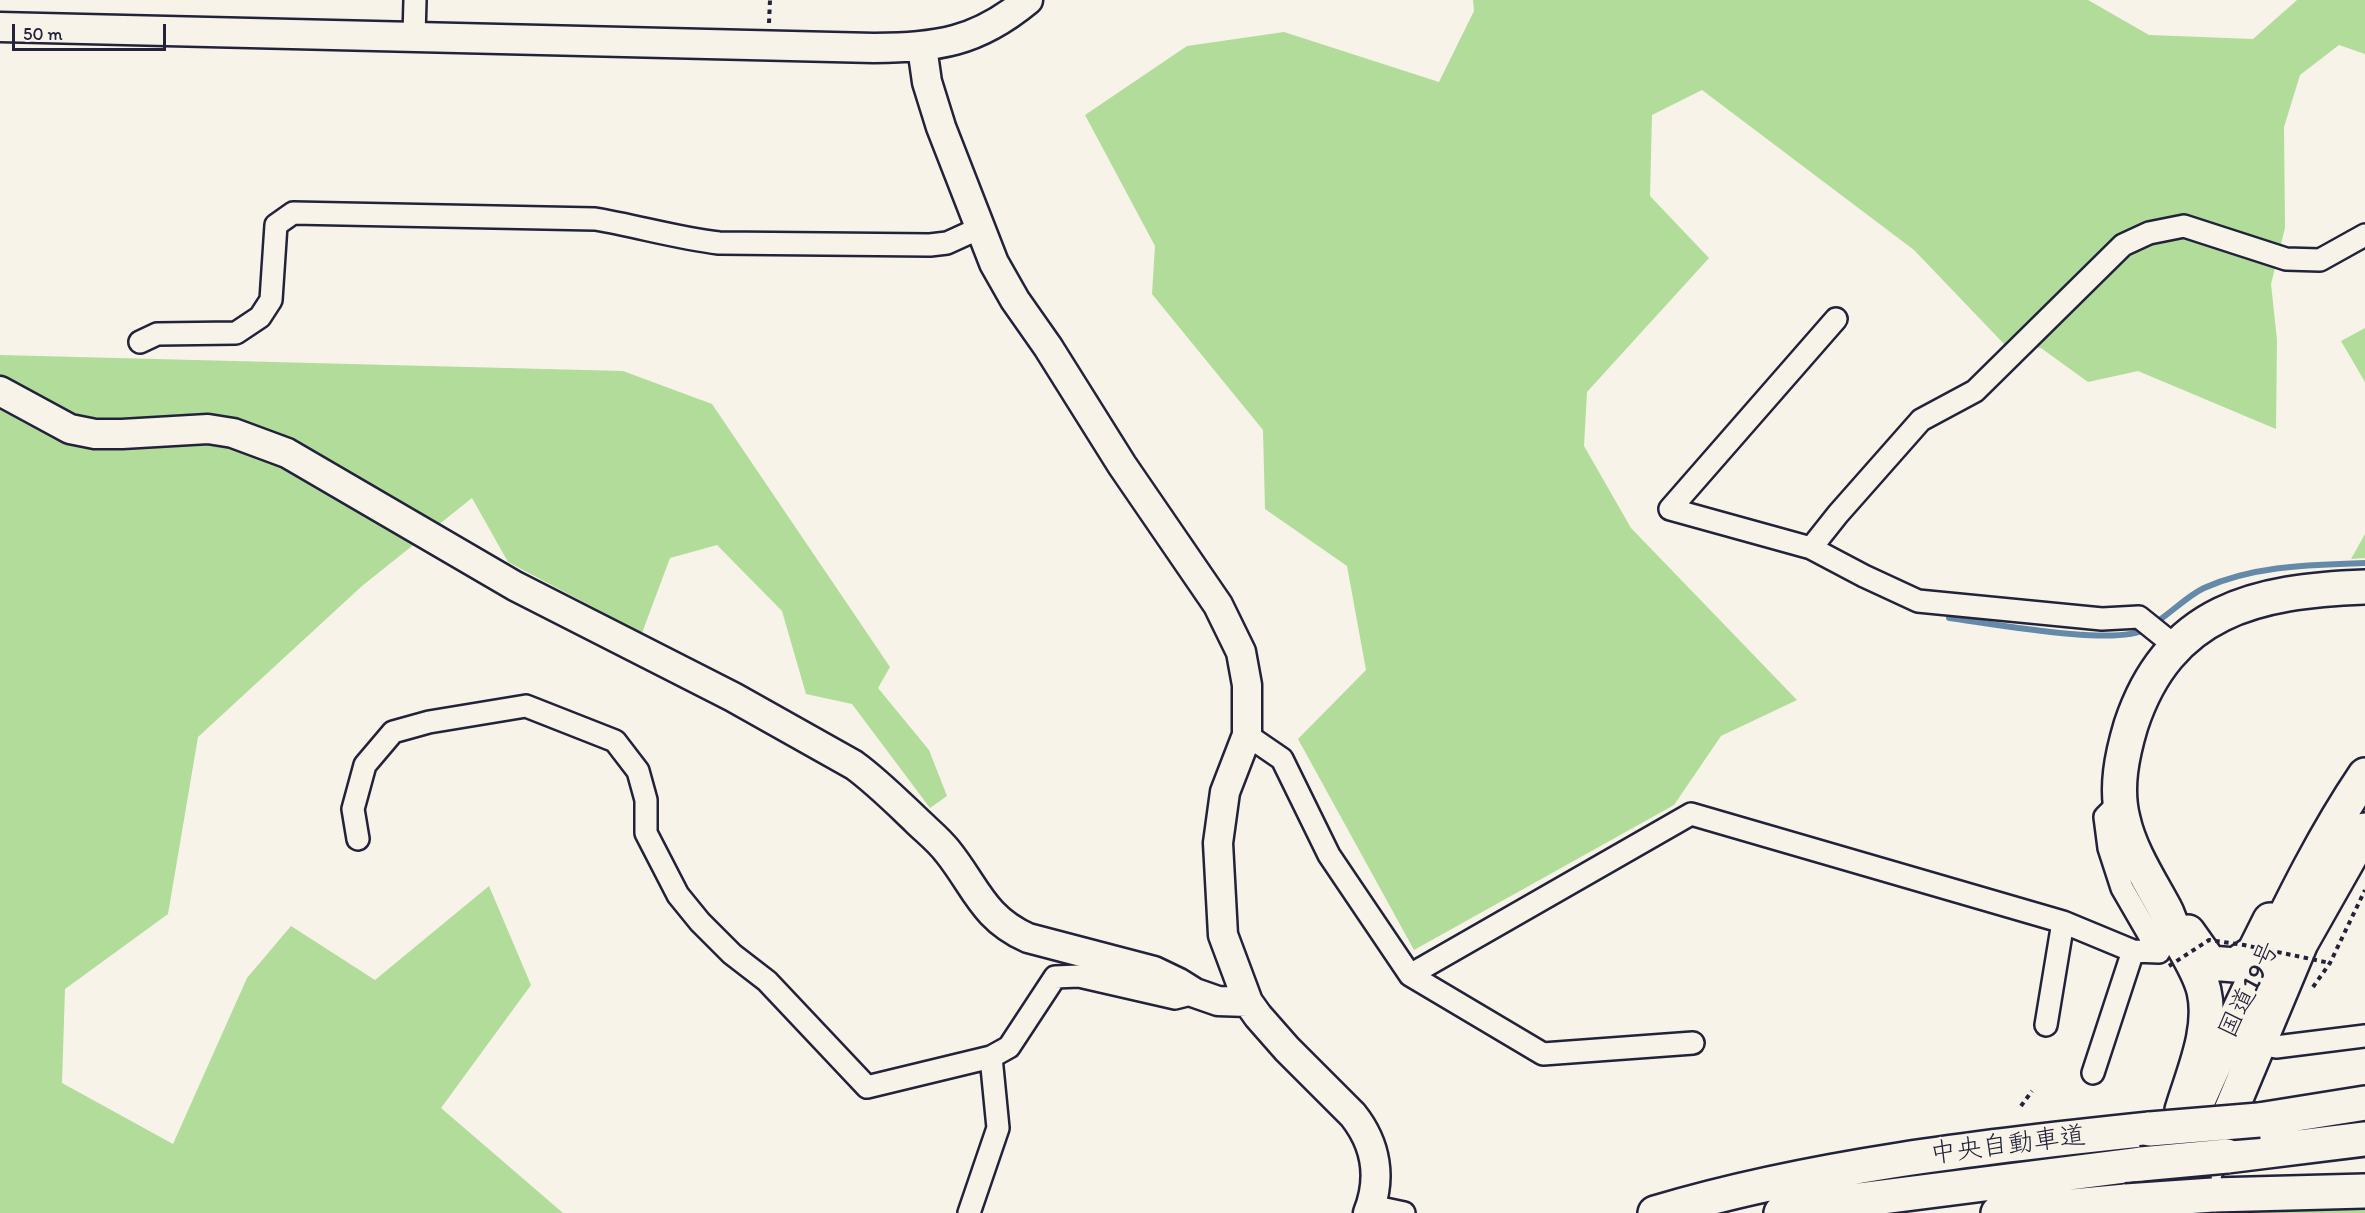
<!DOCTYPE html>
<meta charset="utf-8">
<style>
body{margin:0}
#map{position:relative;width:2365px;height:1213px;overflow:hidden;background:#f7f3e8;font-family:Itim,sans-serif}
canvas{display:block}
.scale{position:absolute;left:12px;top:24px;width:154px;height:27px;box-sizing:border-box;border:3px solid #22223b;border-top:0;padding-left:8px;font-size:18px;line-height:21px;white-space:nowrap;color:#22223b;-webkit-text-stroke:4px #f7f3e8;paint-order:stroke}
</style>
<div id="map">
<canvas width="2365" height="1213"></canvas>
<div class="scale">50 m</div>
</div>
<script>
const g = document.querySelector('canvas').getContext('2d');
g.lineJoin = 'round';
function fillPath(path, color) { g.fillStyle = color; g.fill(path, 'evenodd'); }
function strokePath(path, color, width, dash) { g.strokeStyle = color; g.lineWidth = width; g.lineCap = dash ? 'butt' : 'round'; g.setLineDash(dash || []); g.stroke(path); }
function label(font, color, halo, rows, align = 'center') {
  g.font = font + ' Itim,"Klee One",sans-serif'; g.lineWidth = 5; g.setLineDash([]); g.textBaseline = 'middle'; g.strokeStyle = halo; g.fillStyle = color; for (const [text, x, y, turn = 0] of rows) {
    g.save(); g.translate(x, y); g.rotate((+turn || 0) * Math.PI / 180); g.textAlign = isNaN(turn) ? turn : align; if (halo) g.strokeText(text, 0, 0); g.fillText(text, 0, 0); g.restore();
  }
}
const green = new Path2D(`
 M1473,0h615l61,35 104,4 44,-39h68v54l-26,-9 -39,30 -16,52 1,101 -14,56 6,56 -1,89 -138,-58 -50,11 -47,-34 -36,-3 -91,-95 -212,-160 -50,25 -2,81 59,62 -122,134 -3,54 47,82 166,172 -76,36 -47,69 -260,145 -116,-211 68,-69 -19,-104 -82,-57 -2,-79 -111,-136 3,-48 -70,-131 102,-69 97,-14 155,50 35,-71z
 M2365,328v54l-24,-41z
 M0,355l623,16 89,33 178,263 -12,21 51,62 18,46 -17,12 -78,-104 -46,-10 -24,-83 -65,-66 -47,13 -28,75 -134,-71 -36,-64 -110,88 -164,151 -30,177 -103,75 -3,94 111,61 74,-166 44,-52 84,54 114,-94 42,99 -90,123 122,105h-563z
 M2365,534v24l-14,1z
 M2365,1204v9h-128l-5,-4z`);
const stream = new Path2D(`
 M1949,618c39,5 168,29 197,11
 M2155,623c16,-10 32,-27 49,-35 51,-23 107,-23 161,-25`);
const path = new Path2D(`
 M769,23l1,-23
 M2313,987l17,-24 35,-73
 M2021,1106l11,-15`);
const street = new Path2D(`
 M414,36l1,-36
 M140,342l17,-8 79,-1 24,-16 11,-17 5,-75 17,-12 302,6c42,7 82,19 124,24l211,2 17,-2 33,-15
 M1811,548l-141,-39 166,-190
 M2175,646l-36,-29 -37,2 -184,-18 -54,-25 -53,-28 27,-34 83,-94 54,-29 148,-146 26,-12 35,-7 102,33 34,1 45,-25
 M1247,735l35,24 47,96 81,120 133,79 150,-11
 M358,839l-5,-30 12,-44 28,-33 36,-10 97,-16 89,35 23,30 8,29v33l32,62 22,27 32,32 35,27 100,106 124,-30 18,-10 46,-70 24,-1 96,22 20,-5
 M1410,975l281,-161 372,108
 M2046,1025l17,-103 70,29 26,1 -37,-64 -13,-40 -4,-31 15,-15
 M2258,1044l18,3 89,-11
 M2093,1073l40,-122
 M1371,1206l33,7
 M969,1213l29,-85 -7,-71`);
const secondary = new Path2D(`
 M0,27l874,21c64,-1 102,-5 154,-48
 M922,47l5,35 14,45 53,136 21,37 33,47 74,118 96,140 23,47 6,33v50l-22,57 -7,51 5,92 25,67 10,14 29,33 66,66c23,29 29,63 15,98
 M0,391l70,38 25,5h27l86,-5 25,4 54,20 228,133 218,111 121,68c22,16 42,36 62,55 10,10 23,20 32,32 28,35 35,66 80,86l126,33 25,12 16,10 23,8 30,1`);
const primary = new Path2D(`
 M2188,932l22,31 25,2 19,-13 16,-32
 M2182,1110c11,-37 31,-80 22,-119 -5,-21 -20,-42 -30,-61 -4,-7 -5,-14 -9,-21 -15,-28 -35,-58 -42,-90 -8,-31 -1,-64 8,-94 38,-115 125,-134 234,-138`);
const highway = new Path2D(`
 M2259,1120l106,-17
 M2227,1156l138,-17
 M2213,1195l152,-4
 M1655,1213c157,-47 332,-67 495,-84
 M1781,1213l30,-7 330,-42
 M1998,1213l128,-12
 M2149,1213c36,-84 73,-168 113,-250 31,-64 63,-129 103,-188
 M2188,1213l113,-270 64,-113`);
const pathBridge = new Path2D(`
 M2169,966l40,-26 35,5 86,18`);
const highwayBridge = new Path2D(`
 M2150,1129l109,-9
 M2141,1164l86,-8
 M2126,1201l87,-6`);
const streetNames = [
 ["国道19号",2250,990,-64],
 ["中央自動車道",2008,1146,-7]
];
fillPath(green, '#b1dc99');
strokePath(stream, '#6589a9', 6);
strokePath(street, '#22223b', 26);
strokePath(secondary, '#22223b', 33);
strokePath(primary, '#22223b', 38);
strokePath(highway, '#22223b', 38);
strokePath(path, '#22223b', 4, [4.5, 4.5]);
strokePath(street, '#f7f3e8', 21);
strokePath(secondary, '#f7f3e8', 28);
strokePath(primary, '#f7f3e8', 33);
strokePath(highway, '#f7f3e8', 33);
strokePath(highwayBridge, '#22223b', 38, []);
strokePath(pathBridge, '#22223b', 4, [4.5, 4.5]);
strokePath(highwayBridge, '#f7f3e8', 33);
label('26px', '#22223b', '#f7f3e8', streetNames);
</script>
